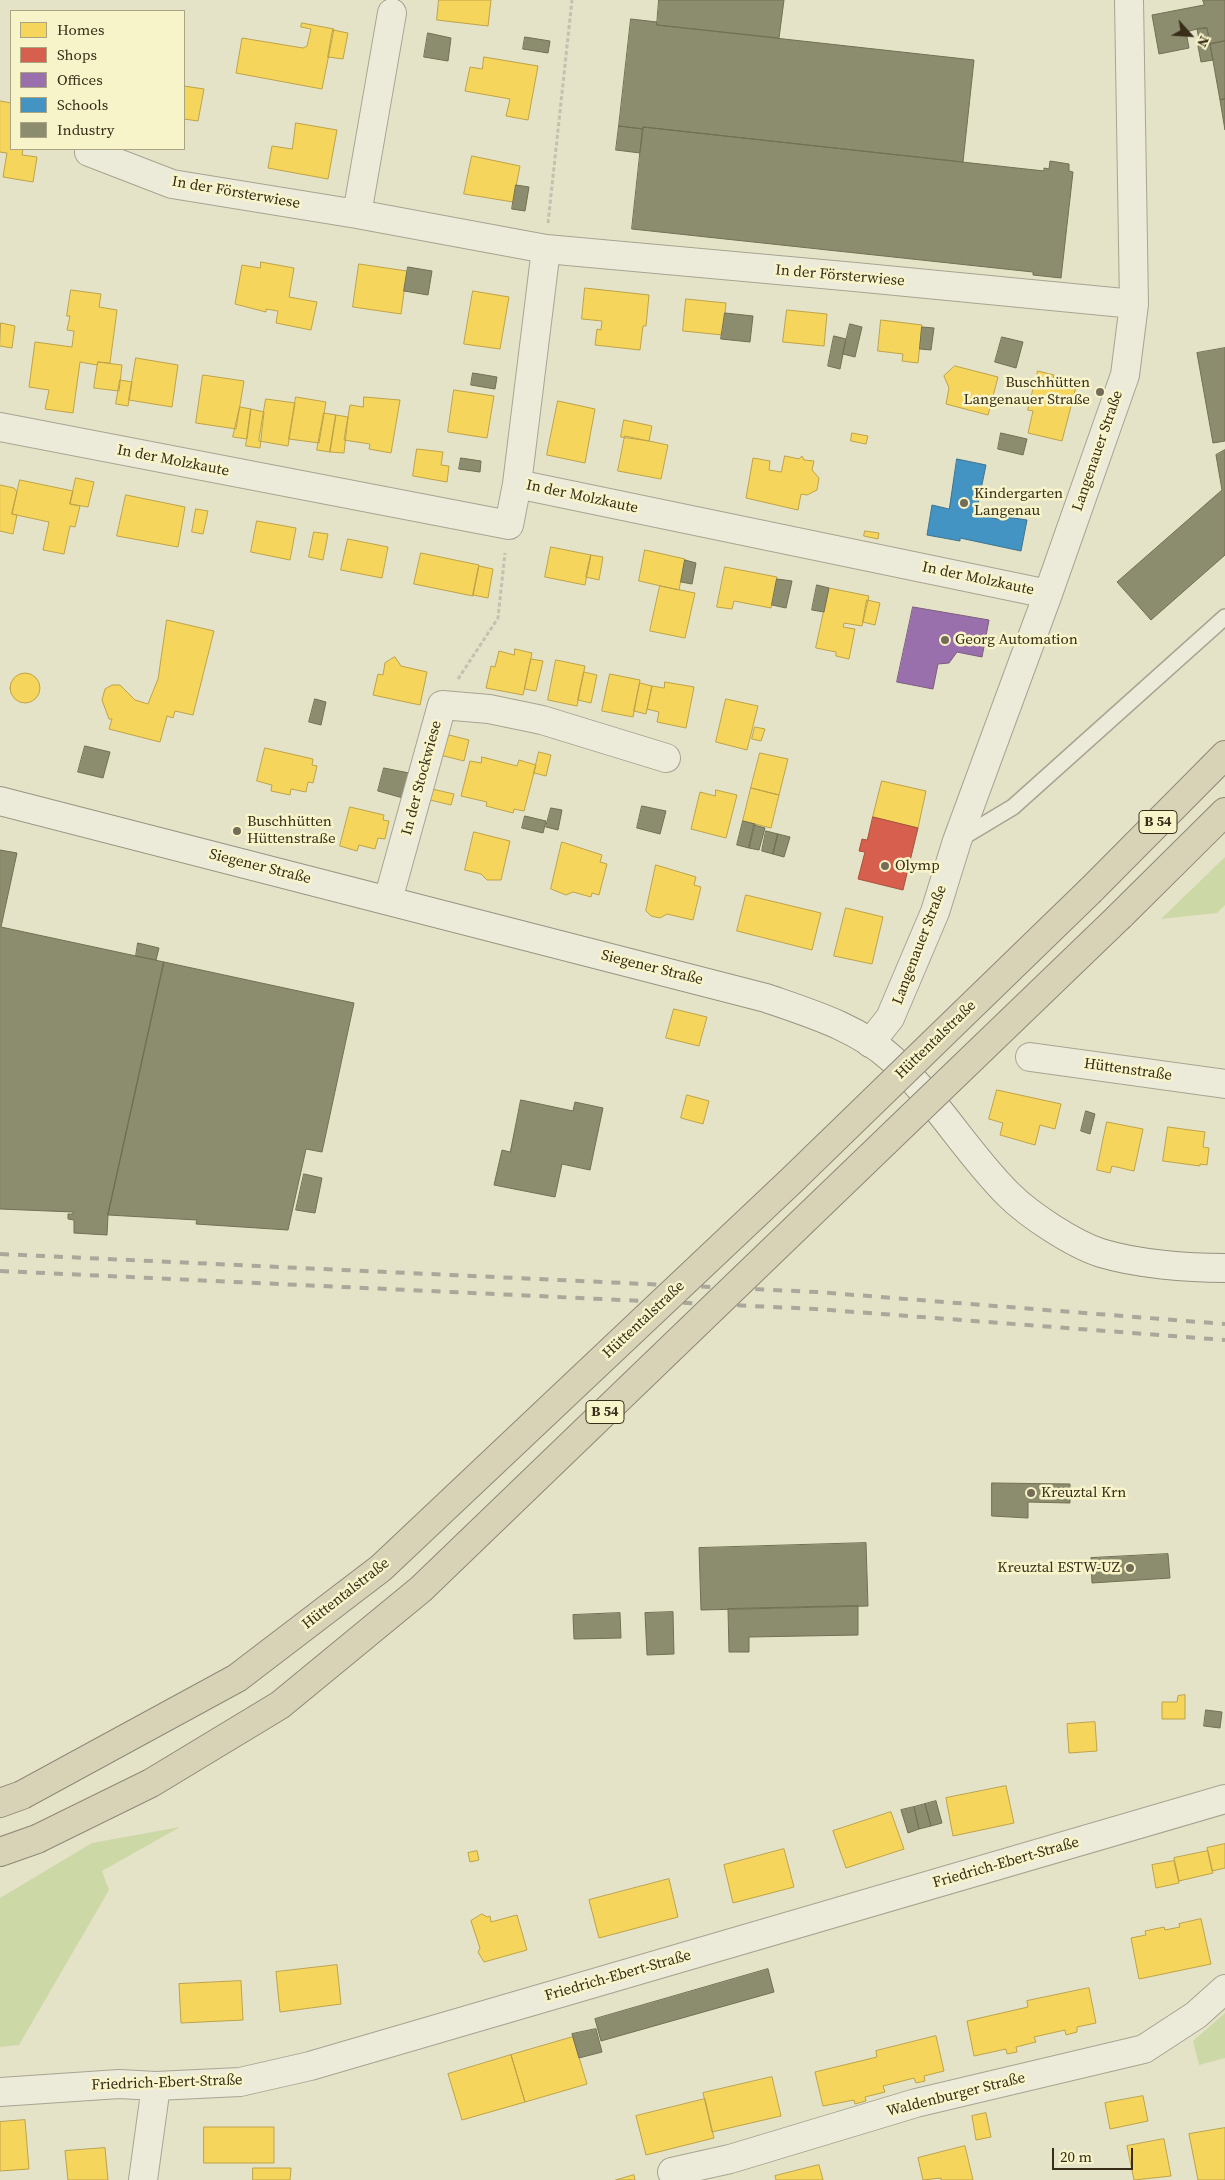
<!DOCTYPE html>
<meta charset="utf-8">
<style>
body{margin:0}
#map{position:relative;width:1225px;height:2180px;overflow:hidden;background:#e4e2c7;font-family:"Source Serif 4",serif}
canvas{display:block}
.legend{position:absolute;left:10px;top:10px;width:175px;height:140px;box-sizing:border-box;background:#f8f4ca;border:1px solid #aba483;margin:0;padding:6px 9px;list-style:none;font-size:15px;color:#372d19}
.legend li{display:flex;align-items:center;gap:10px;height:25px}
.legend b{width:25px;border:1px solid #aba483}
.north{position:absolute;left:1165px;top:10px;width:50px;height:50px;-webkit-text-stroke:4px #f8f4ca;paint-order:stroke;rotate:116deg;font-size:14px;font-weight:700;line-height:20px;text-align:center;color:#372d19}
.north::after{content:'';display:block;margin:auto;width:18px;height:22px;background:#372d19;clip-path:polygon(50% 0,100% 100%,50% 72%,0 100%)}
.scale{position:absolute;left:1052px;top:2148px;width:81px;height:22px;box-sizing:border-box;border:2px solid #372d19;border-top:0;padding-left:6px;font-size:15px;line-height:18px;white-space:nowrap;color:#372d19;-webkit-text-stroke:4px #f8f4ca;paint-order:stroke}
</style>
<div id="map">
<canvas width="1225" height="2180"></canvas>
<ul class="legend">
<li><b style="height:14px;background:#f6d55c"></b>Homes</li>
<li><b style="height:14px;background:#d6604d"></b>Shops</li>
<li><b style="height:14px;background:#9970ab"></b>Offices</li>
<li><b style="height:14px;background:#4393c3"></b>Schools</li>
<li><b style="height:14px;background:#8c8c6e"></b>Industry</li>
</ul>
<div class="north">N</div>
<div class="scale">20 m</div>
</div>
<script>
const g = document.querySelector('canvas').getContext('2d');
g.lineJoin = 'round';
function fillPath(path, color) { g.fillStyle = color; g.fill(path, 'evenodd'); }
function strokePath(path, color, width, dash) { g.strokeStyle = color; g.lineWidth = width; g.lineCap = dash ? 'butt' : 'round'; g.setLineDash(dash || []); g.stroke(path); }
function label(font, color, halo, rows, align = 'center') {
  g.font = font + ' "Source Serif 4",serif'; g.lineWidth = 5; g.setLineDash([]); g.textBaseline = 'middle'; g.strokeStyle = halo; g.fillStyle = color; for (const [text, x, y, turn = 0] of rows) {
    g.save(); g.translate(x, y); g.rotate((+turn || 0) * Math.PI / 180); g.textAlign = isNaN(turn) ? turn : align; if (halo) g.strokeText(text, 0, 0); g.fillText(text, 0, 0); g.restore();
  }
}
const green = new Path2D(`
 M1225,857v48l-8,8 -56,6z
 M180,1827l-78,44 7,19 -90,155 -19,2v-149l92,-55z
 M1225,2013v45l-26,7 -6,-24z`);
const homes = new Path2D(`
 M439,0h52l-3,26 -51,-6z
 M302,23l32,6 -12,60 -86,-16 6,-35 61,10 4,-2 4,-17 -10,-2z
 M333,30l15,3 -5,26 -15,-2z
 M484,57l54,9 -10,54 -22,-4 4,-17 -45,-8 5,-24 12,2z
 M184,86l20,3 -6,32 -14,-2z
 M0,101l11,2v46h12l-1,6 15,2 -4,25 -30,-5 4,-24 -7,-1z
 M296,123l41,7 -9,49 -60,-11 4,-22 20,3z
 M472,156l48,10 -7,36 -49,-8z
 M261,262l33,6 -5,29 28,5 -6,28 -35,-7 2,-12 -12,-2v3l-31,-8 7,-39 18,3z
 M359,264l48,7 -6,43 -48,-7z
 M585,288l64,7 -3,31h-3l-3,24 -45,-5 2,-16 4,1 1,-9 -20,-2z
 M71,290l30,4 -2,13 18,3 -7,53 -12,-1 -1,3 -17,-3 -7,51 -28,-4 4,-19 -20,-3 6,-45 37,5 2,-16 -7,-1 3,-14h-3z
 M473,291l36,6 -9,52 -36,-5z
 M686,299l40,4 -3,32 -40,-4z
 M787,310l40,4 -3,32 -41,-4z
 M881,320l41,5 -4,38 -16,-2 1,-7 -25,-3z
 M1,323l14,3 -3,22 -12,-2z
 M136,358l42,7 -6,42 -43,-7z
 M98,362l24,3 -3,26 -25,-3z
 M955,366l43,11 -10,38 -42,-11 3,-16 -5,-12z
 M1038,371l16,4 -1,3 24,5 -15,58 -34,-8 5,-22 -5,-1z
 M203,375l41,6 -8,48 -40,-6z
 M120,380l12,2 -4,24 -12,-2z
 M454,390l40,6 -7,42 -39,-6z
 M296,397l30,5 -7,41 -30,-4z
 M364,397l36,3 -9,53 -22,-4 1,-5 -26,-4 6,-35 13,2z
 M266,399l29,4 -7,43 -29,-5z
 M558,401l37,8 -10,54 -38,-8z
 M240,407l11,2 -4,30 -14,-2z
 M251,409l13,3 -4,36 -14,-2z
 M324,413l12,2 -6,37 -13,-2z
 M336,415l12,2 -4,36 -14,-1z
 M624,420l28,6 -3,15 -28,-4z
 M852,433l16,3 -2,8 -15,-3z
 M625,436l43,9 -7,34 -43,-8z
 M417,449l26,3 -2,13 8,1 -2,16 -34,-6z
 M785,456l14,3 3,-3 2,4 10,1 -2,9 7,8 -2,12 -10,5 -6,-1 -3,16 -52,-12 7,-40 17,3 -1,9 12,2z
 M76,478l18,4 -6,25 -18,-3z
 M20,480l53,11 -3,13 10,2 -5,21 -5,-1 -6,28 -21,-4 6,-28 -37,-8z
 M0,485l14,3 3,4 -5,22 5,1 -4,19 -13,-3z
 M126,495l59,12 -7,40 -61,-11z
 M196,509l12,2 -5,23 -11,-2z
 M257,521l39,7 -6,32 -39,-8z
 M865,531l14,2 -1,6 -14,-3z
 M314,532l14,2 -5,26 -14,-3z
 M348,539l40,8 -6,31 -41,-8z
 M551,547l40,8 -6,30 -40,-8z
 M645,550l40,9 -6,31 -40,-9z
 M421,553l58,12 -6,31 -59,-12z
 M591,555l12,2 -4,23 -13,-3z
 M479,566l14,3 -5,29 -15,-3z
 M725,567l52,10 -6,31 -37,-7 -2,8 -15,-2z
 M660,586l35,7 -10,45 -35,-7z
 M829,588l40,8 -7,30 -18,-3 -1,4 12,2 -6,30 -13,-3v-4l-20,-4z
 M867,600l13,3 -5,22 -12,-3z
 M167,620l47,11 -21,84 -18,-4 -2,7 -6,-2 -7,26 -51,-13 3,-10h-3l-7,-19 3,-11 7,-4h8l15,15 13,4 10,-25z
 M515,649l17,4 -9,42 -37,-7 5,-22 4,1 4,-16 15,4z
 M395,657l6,9 26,6 -7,33 -47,-10 5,-21 5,1 2,-12z
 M531,659l12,2 -7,30 -11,-2z
 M556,660l29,6 -8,40 -29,-6z
 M584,672l13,3 -6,28 -13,-3z
 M10 688a15 15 0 1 1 30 0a15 15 0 1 1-30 0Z
 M610,674l30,6 -7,37 -31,-6z
 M665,682l29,5 -8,41 -29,-6 2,-10 -12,-3 5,-23 12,2z
 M640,683l12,3 -6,28 -12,-3z
 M726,699l32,7 -11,44 -31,-8z
 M755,727l10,2 -4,12 -9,-2z
 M445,734l24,6 -5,21 -24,-6z
 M265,748l48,11 -1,6 5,1 -4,17 -5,-1 -2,10 -15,-3 -1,6 -19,-4 1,-6 -15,-4z
 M539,752l12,3 -5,21 -12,-3z
 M760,753l28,6 -9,36 -28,-7z
 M482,757l35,9 2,-6 17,5 -12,46 -10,-2 -1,4 -27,-7 1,-4 -26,-6 9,-35 11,2z
 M882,781l44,10 -8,37 -45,-11z
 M751,788l28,7 -8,33 -28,-7z
 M432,789l22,5 -3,11 -21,-5z
 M716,790l21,5 -11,43 -35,-9 9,-37 15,4z
 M350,807l34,8 -1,5 6,1 -4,18 -7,-1 -3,11 -16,-4 -2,6 -17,-5z
 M474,832l36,9 -9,39h-14l-6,-6 -16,-4z
 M562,842l40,13 -2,7 7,2 -8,31 -7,-2 -1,4 -18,-5 -7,3 -15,-6z
 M656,865l40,12 -2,8 7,2 -8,33 -26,-6 -7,4 -9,-2 -5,-5z
 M746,895l75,18 -9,37 -75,-19z
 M846,908l37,9 -11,47 -38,-8z
 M674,1009l33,8 -8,29 -33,-8z
 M997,1090l64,14 -6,25 -15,-4 -5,20 -35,-10 3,-12 -14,-4z
 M687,1095l22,6 -6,23 -22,-6z
 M1107,1122l36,7 -9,42 -22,-5 -2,7 -13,-3z
 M1168,1127l37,5 -2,15 6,1 -2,17 -7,-1v2l-37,-5z
 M1185,1695v24h-23v-17h15l1,-6z
 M1095,1722l2,29 -28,2 -2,-29z
 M1006,1786l8,37 -61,13 -7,-38z
 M891,1812l13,37 -58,19 -13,-37z
 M1225,1844v24l-13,3 -5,-23z
 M784,1849l10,38 -61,16 -9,-38z
 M477,1851l2,9 -9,2 -2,-9z
 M1208,1851l5,22 -34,8 -5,-23z
 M1174,1861l5,22 -23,5 -4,-23z
 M669,1879l9,38 -79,21 -10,-38z
 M482,1914l5,3 3,-1 1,6 26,-7 10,35 -43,12 -6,-10 2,-4 -9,-27z
 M1201,1919l10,45 -72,15 -8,-41 15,-3 -1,-4 19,-4 1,3 15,-3 -1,-3z
 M337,1965l4,39 -61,8 -4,-40z
 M241,1981l2,39 -62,3 -2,-39z
 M1089,1988l7,35 -19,4v5l-11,3 -1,-5 -31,7 2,5 -20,5 1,5 -10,2 -1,-5 -32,7 -7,-35 61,-14 -1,-6z
 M936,2036l8,35 -20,5 1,5 -9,2 -2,-5 -31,8 2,6 -20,5 1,4 -11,3 -1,-4 -31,6 -8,-34 62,-15 -1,-6z
 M573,2037l14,47 -62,18 -14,-47z
 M511,2055l14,47 -63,18 -14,-46z
 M772,2077l9,39 -69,16 -9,-39z
 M1143,2096l5,25 -38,8 -5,-26z
 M705,2099l9,39 -68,17 -10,-39z
 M986,2113l5,24 -15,3 -4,-24z
 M25,2120l4,49 -29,2v-49z
 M204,2127h70v36h-70z
 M1225,2128v52h-27l-9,-46z
 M1164,2139l7,37 -37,4 -7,-34z
 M965,2146l8,34h-32v-2l-18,2 -5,-22z
 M105,2148l3,32h-40l-3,-29z
 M819,2165l4,15h-47l-1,-4z
 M253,2168h38l-1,12h-37z
 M634,2175l1,5h-19z`);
const shops = new Path2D(`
 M873,817l45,11 -15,62 -45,-11 7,-27 -6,-1 3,-12 5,1z`);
const offices = new Path2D(`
 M913,607l76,13 -7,37 -25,-5 -8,11 -11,1 -5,25 -36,-7z`);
const schools = new Path2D(`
 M957,459l29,6 -10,49 30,7 1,-4 20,3 -6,31 -61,-13v3l-33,-6 5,-30 17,4z`);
const industry = new Path2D(`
 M659,0h125l-5,38 -122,-13z
 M1203,0h22v41l-15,3 -3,-16 -10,1 -11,3 3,16 -30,6 -7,-39 52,-10z
 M631,19l26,3v3l317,35 -11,102 -320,-35v2l-24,-3z
 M1207,28l3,16 -10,1 -3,-16z
 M428,33l23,5 -3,23 -24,-4z
 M525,37l25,4 -2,12 -25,-4z
 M1225,41v58l-5,1 -10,-56z
 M1210,44l3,16 -12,2 -3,-16z
 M1225,99v31l-5,-30z
 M619,126l24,3 -3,24 -24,-3z
 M643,127l401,44v-3l5,1 1,-8 19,3v7l4,1 -12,106 -28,-3v-3l-401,-43z
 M516,185l13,2 -4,24 -13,-2z
 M408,267l24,4 -4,24 -24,-4z
 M725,313l28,3 -3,26 -29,-3z
 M850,324l12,3 -7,30 -12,-3z
 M922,327l12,1 -3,22 -11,-1z
 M834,336l12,3 -6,30 -12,-3z
 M1002,337l21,5 -7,26 -21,-6z
 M1225,348v93l-12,2 -16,-90z
 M473,373l24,4 -2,12 -24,-4z
 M1001,433l26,6 -4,16 -25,-6z
 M1225,450v105l-74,65 -34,-38 105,-92 -6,-35z
 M461,458l20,3 -1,11 -21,-3z
 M685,560l11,3 -4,21 -11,-2z
 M777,579l15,2 -6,27 -14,-3z
 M817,585l12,3 -5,24 -12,-2z
 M315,699l11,3 -5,23 -12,-3z
 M85,746l25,6 -7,26 -25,-6z
 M384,768l25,5 -6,25 -25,-7z
 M642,806l24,5 -6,23 -23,-6z
 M551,808l11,2 -4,20 -12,-3z
 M525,816l21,5 -3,12 -21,-5z
 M743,821l12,3 -6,24 -12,-3z
 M754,825l11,3 -6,22 -10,-2z
 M766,831l12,3 -5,20 -11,-3z
 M778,834l12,3 -6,20 -11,-3z
 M0,850l17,3 -16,74 163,35 -56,253 -1,20 -33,-2v-13l-6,-1v-5h5v-2l-73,-3z
 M138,943l21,5 -3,12 -20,-4z
 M164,962l190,41 -32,149 -16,-3 -18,81 -92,-6 1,-4 -89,-5z
 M521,1100l52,11 2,-9 28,6 -13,62 -28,-6 -7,33 -61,-12 8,-35 8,2z
 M1086,1111l9,3 -5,20 -9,-3z
 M304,1174l18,4 -7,35 -19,-3z
 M992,1483l78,1v19l-42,-1v16l-36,-2z
 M866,1543l2,63 -167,4 -2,-62z
 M1168,1554l2,24 -78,5 -1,-25z
 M858,1606v29l-109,2v15h-20l-1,-43z
 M673,1612l1,42 -27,1 -2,-42z
 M620,1613l1,25 -47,1 -1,-24z
 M1206,1710l16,2 -2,16 -16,-2z
 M936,1801l6,22 -11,3 -6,-22z
 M925,1804l6,22 -12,3 -5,-22z
 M914,1807l5,22 -11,4 -7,-23z
 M768,1969l6,23 -173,49 -6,-22z
 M596,2029l6,23 -23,6 -7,-24z`);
const path = new Path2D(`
 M548,223l24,-223
 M458,679l40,-61 7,-65`);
const lane = new Path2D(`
 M958,840l55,-33 212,-190`);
const street = new Path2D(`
 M89,152l83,32 185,30 189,35 309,28 279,27
 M357,214l35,-201
 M0,427l509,98 8,-41 29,-235
 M517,484l531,110
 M388,900l54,-195 47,4 53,11 124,38
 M870,1043l20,-25 45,-106 22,-71 91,-247 77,-219 9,-71 -5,-304
 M1030,1057l195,27
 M0,2092l119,-8 37,2 84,-4 70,-16 915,-267
 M672,2172l58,-13 186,-56 228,-54 52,-34 29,-26
 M143,2180l13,-94`);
const secondary = new Path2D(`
 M0,801l766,197c43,15 91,29 126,61 44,40 74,93 116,135 21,21 65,50 93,59 36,11 86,15 124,15`);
const highway = new Path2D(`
 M1091,890l134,-135
 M1120,916l105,-104
 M0,1803l22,-8
 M0,1852l37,-13`);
const rail = new Path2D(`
 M0,1254l817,38 408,32
 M0,1271l816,38 409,31`);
const highwayBridge = new Path2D(`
 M22,1795l215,-117 144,-110 410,-387 300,-291
 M37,1839l114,-56 129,-78 141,-116 699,-673`);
const markers = [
 [1100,392,5,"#746c56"],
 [964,503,5,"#746c56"],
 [945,640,5,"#746c56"],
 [237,831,5,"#746c56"],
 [885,866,5,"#746c56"],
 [1031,1493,5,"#746c56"],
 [1130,1568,5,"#746c56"]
];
const shields = [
 [1158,822,38],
 [605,1412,38]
];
const shieldNames = [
 ["B 54",1158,822],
 ["B 54",605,1412]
];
const streetNames = [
 ["In der Försterwiese",236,193,10],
 ["In der Försterwiese",840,276,5],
 ["Langenauer Straße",1098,451,-71],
 ["In der Molzkaute",173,461,11],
 ["In der Molzkaute",582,497,12],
 ["In der Molzkaute",978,579,12],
 ["In der Stockwiese",422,778,-75],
 ["Siegener Straße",260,867,14],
 ["Langenauer Straße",920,945,-69],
 ["Siegener Straße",652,968,14],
 ["Hüttentalstraße",936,1040,-44],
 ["Hüttenstraße",1128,1070,8],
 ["Hüttentalstraße",644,1320,-43],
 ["Hüttentalstraße",346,1594,-38],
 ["Friedrich-Ebert-Straße",1006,1863,-16],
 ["Friedrich-Ebert-Straße",618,1976,-16],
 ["Friedrich-Ebert-Straße",167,2083,-2],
 ["Waldenburger Straße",956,2095,-14]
];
const poiNames = [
 ["Buschhütten",1090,383,"right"],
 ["Langenauer Straße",1090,400,"right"],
 ["Kindergarten",974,494],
 ["Langenau",974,511],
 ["Georg Automation",955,640],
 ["Buschhütten",247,822],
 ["Hüttenstraße",247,839],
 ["Olymp",895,866],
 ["Kreuztal Krn",1041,1493],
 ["Kreuztal ESTW-UZ",1120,1568,"right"]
];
fillPath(green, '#cdd8a7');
fillPath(homes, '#f6d55c');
strokePath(homes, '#bda348', 1);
fillPath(shops, '#d6604d');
strokePath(shops, '#a6513d', 1);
fillPath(offices, '#9970ab');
strokePath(offices, '#7c5c7f', 1);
fillPath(schools, '#4393c3');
strokePath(schools, '#3f7490', 1);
fillPath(industry, '#8c8c6e');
strokePath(industry, '#727054', 1);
strokePath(lane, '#a8a491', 18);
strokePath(street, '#a8a491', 30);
strokePath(secondary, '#989481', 30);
strokePath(highway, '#8e8978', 30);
strokePath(path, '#c4c1b0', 3, [4, 2.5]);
strokePath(lane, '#ecead9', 15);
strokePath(street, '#ecead9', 28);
strokePath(secondary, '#ecead9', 28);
strokePath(highway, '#d8d2b7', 28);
strokePath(rail, '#aaa89a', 4, [9, 9]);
strokePath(highwayBridge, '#8e8978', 30, []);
strokePath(highwayBridge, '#d8d2b7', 28);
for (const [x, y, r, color] of markers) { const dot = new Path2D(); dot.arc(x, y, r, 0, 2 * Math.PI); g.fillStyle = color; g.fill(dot); strokePath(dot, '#f8f4ca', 2); }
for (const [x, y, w] of shields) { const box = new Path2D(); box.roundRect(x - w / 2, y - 11.5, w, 23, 4); g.fillStyle = '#f8f4ca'; g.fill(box); strokePath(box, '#372d19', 1); }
label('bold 14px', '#372d19', null, shieldNames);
label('15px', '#372d19', '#f8f4ca', streetNames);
label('15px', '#372d19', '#f8f4ca', poiNames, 'left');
</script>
